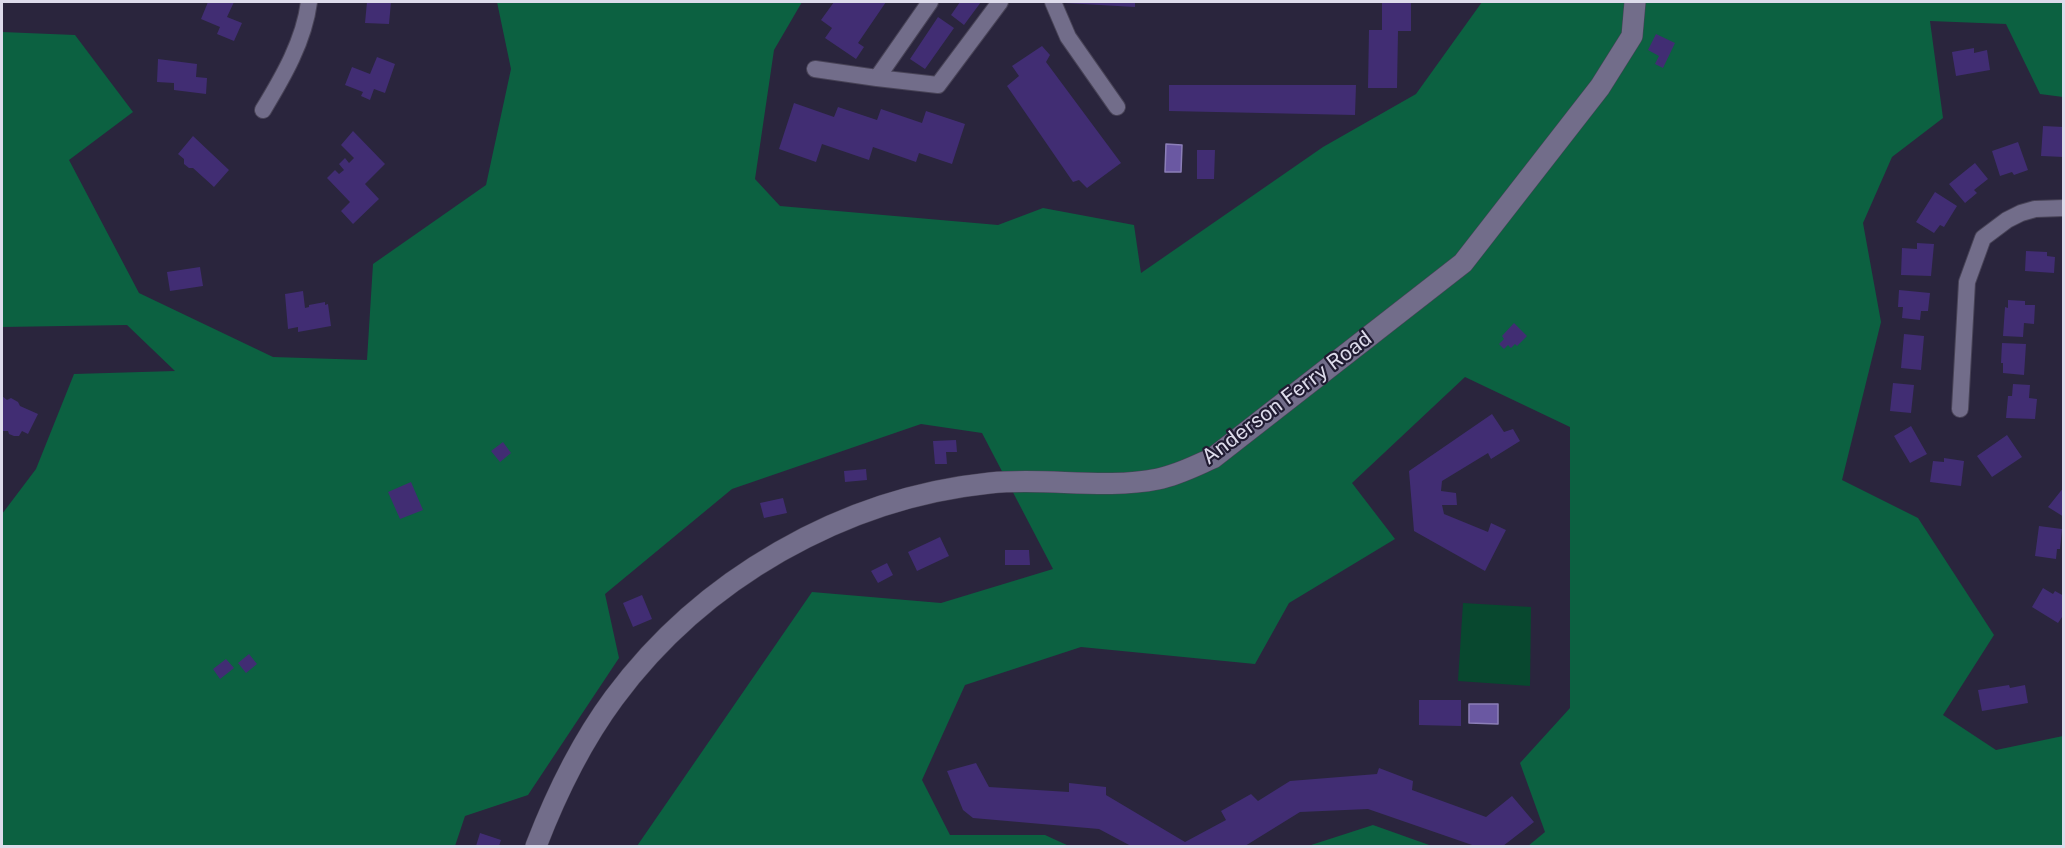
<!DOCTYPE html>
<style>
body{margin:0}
#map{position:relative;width:2065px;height:848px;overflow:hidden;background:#2a253d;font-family:"Public Sans",sans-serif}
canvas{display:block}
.frame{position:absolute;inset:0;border:3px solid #dddbeb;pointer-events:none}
</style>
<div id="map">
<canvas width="2065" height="848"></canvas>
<div class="frame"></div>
</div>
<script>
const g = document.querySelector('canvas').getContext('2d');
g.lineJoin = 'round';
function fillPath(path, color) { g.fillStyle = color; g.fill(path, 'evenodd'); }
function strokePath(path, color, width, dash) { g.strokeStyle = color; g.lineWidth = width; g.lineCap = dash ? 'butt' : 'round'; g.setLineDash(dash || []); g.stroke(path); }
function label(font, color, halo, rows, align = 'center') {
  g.font = font + ' "Public Sans",sans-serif'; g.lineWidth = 4.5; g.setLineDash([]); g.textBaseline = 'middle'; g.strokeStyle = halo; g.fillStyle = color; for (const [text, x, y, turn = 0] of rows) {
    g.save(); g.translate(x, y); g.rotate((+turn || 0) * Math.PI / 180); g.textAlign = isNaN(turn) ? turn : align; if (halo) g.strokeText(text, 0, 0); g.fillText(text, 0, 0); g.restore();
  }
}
const green = new Path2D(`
 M1463,603l68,4 -1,79 -72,-5z`);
const forest = new Path2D(`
 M497,2h305l-28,48 -19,129 25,27 218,19 45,-17 91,17 7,48 182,-126 93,-53 66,-92h581v95l-23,-3 -34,-70 -76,-3 13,97 -51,39 -29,66 18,99 -39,158 76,38 76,117 -51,80 53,35 67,-14v110h-535l17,-14 -25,-69 50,-55v-281l-105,-50 -113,106 43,56 -106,64 -34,61 -174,-17 -116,38 -43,95 28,55h95l24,11h-432l175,-254 129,11 112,-34 -71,-136 -61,-9 -189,65 -127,105 14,64 -91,137 -63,21 -10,30h-453v-332l34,-45 38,-95 101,-3 -48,-46 -125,2v-295l73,3 58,77 -64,48 70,133 134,64 94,3 6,-96 113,-79 25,-116z
 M1373,825l59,21h-124z`);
const water = new Path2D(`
 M1166,144l16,1 -1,27h-16z
 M1469,704h29v20l-29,-1z`);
const building = new Path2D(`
 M208,2h26l-7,15 15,6 -8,18 -17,-7 3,-7 -19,-8z
 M367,2h24l-2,22 -24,-1z
 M834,2h52l-28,41 6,4 -8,12 -31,-21 7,-10 -11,-8z
 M960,2h21l-17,23 -13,-10z
 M1065,2h70v5l-70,-4z
 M1382,2h29v29h-13l-1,57h-29l1,-58h13z
 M938,17l16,11 -29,41 -15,-10z
 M1656,34l19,9 -12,25 -8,-4 4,-8 -11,-6z
 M1042,46l8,9 -4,7 75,101 -34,25 -8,-8 -6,2 -66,-96 12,-10 -7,-10z
 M1974,48v5l13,-3 3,20 -34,6 -4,-24z
 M377,57l18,7 -10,29 -11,-4 -4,11 -9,-4 2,-4 -18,-7 7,-18 18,7z
 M158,59l39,5 -1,13 11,1 -1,16 -32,-4v-7l-17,-1z
 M1169,85h187l-1,30 -186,-4z
 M794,103l40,14 4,-10 39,13 4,-11 41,14 4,-12 39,13 -13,40 -33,-11 -3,9 -43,-15 -4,13 -47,-16 -6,18 -37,-13z
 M2043,126l21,1v30l-23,-1z
 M353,131l32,33 -20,20 14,15 -26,25 -12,-13 9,-9 -23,-24 8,-8 4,4 5,-4 -5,-6 6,-6 4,5 5,-5 -13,-13z
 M193,136l36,34 -15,17 -21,-19h-4l-5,-4v-5l-6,-5z
 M2018,142l10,28 -14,5 -2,-3 -12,4 -8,-25z
 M1197,150h18l-1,29h-17z
 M1975,163l13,16 -14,11 3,3 -12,10 -16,-19z
 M1935,192l22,14 -13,21 -4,-2 -6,8 -18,-11z
 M1917,243l17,1 -3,32 -30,-1 1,-27 15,1z
 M2026,251l21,1v4l8,1 -1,16 -29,-2z
 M200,267l3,19 -33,5 -3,-19z
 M1899,290l31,3 -2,18h-7l-1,9 -18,-2 1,-11h-5z
 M303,291l2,17 4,-1v-2l16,-3v3l3,-1 3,22 -33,6v-5l-10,2 -3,-35z
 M2008,300l17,1v4h10l-1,19 -10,-1 -1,14 -20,-1 2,-29 3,1z
 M1514,323l13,13 -10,10 -2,-2 -4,4 -3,-3 -4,4 -5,-5 5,-5 -2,-3z
 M1904,334l20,2 -3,34 -20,-2z
 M2002,343l24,1 -2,31 -21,-2v-10h-2z
 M1893,383l21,2 -3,28 -21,-2z
 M2013,384l17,1 -1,13 8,1 -2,20 -29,-1 2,-22h4z
 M2,396l5,4 4,-2 7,4 2,4 18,8 -10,20 -6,-3 -3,5h-5l-5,-2 -1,-3h-6z
 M1492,414l12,18 9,-3 7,12 -29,18 -3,-6 -46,28 -1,10 15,2 1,12h-15l2,9 44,18 3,-9 15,7 -21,41 -71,-40 -5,-60z
 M1911,426l16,28 -17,9 -16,-27z
 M2007,435l15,22 -30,20 -15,-21z
 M956,440l1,12h-11l1,12h-12l-2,-23z
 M503,442l8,11 -11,9 -9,-11z
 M1944,458l20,3 -3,25 -31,-4 3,-21 11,1z
 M866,469l1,11 -22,2 -1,-11z
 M411,482l12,28 -23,9 -12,-27z
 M2064,487v30l-16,-10z
 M783,498l4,15 -23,5 -4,-15z
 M2039,526l23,3 -2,20h-3l-1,10 -21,-3z
 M940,537l9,19 -32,15 -9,-19z
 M1005,550h24l1,15h-25z
 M887,563l6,12 -15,8 -7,-12z
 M2043,588l10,6 2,-3 9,5v18l-6,9 -26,-16z
 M642,595l10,24 -19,8 -10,-24z
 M249,654l8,10 -11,9 -8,-10z
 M226,659l8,9 -14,11 -7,-10z
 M2009,685l1,3 15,-3 3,18 -46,8 -4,-21z
 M1419,700h42v26l-42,-1z
 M976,763l13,24 80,5v-9l37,4v8l79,47 41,-22 -5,-9 30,-17 7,7 32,-20 87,-7 2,-6 34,13 -1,9 74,27 26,-21 22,26 -31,24h-28l-107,-37 -68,3 -55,34h-114l-32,-17 -126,-11 -10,-8 -16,-39z
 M480,833l21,7 -2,6h-23z`);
const minor = new Path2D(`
 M930,2l-53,76 61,7 62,-83
 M1053,2l15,35 49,70
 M815,69l62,9
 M263,110c20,-33 41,-69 46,-108
 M1960,409l7,-127 16,-44 24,-18 14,-7 14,-4 29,-1`);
const tertiary = new Path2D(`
 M536,846c20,-52 44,-102 78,-148 88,-119 229,-200 376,-215 56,-6 113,7 168,-4 20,-4 37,-13 55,-21l250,-195 137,-176 32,-51 3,-34`);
const streetNames = [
 ["Anderson Ferry Road",1287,398,-37]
];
fillPath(green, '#08482f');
fillPath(forest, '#0c6141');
fillPath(water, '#6a58a2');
strokePath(water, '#8c7fb8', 1.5);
fillPath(building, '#412d73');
strokePath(minor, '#484357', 18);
strokePath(tertiary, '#484357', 22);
strokePath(minor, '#726d8a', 16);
strokePath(tertiary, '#726d8a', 21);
label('21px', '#dddbeb', '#201b32', streetNames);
</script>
